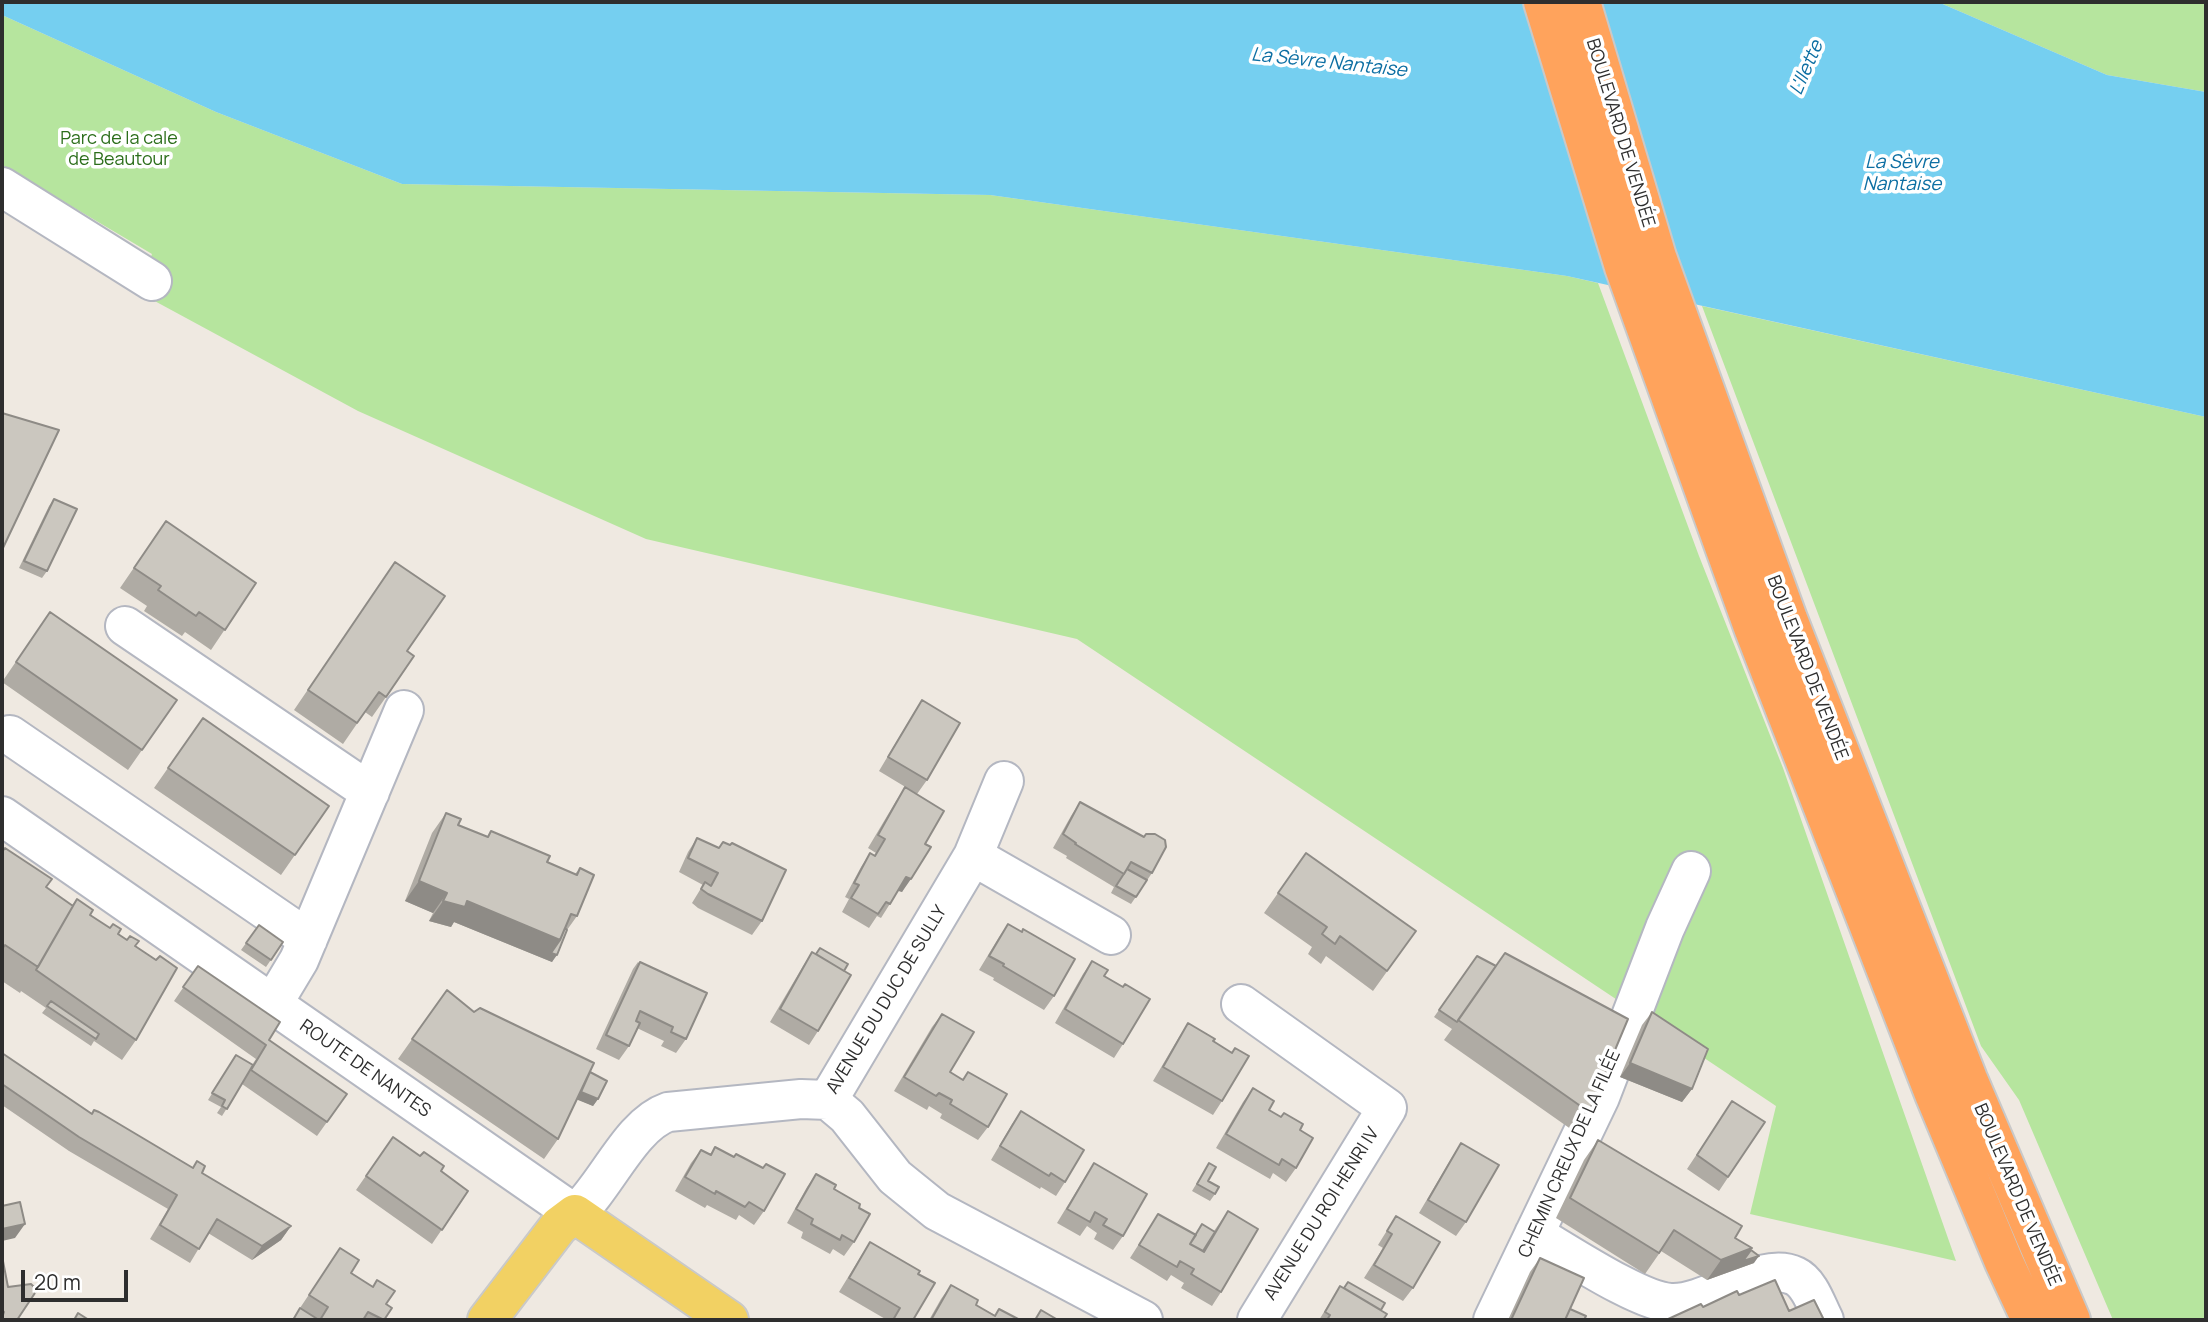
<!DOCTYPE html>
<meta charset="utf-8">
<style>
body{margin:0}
#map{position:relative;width:2208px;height:1322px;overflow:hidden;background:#efe9e1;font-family:Manrope,sans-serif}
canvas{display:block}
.frame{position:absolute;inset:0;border:4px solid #2e2e2e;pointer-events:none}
.scale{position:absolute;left:21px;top:1270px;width:107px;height:32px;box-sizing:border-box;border:4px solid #2e2e2e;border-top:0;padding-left:9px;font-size:21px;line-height:24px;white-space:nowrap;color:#2e2e2e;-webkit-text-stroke:5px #fff;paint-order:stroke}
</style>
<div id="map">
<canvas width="2208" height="1322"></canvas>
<div class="frame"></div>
<div class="scale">20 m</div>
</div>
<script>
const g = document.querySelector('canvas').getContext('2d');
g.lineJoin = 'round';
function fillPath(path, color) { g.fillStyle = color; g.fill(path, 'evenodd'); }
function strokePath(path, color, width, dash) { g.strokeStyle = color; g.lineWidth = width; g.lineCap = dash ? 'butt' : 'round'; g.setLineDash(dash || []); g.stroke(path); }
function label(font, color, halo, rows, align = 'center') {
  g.font = font + ' Manrope,sans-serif'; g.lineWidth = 7; g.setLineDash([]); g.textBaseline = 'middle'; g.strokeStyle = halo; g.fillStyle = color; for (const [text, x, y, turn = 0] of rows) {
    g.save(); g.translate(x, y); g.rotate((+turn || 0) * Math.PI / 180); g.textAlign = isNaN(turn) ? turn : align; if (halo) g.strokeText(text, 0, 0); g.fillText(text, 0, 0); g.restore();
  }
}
const green = new Path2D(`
 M1938,2h268v90l-99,-17z
 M2,15l214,97 186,72 588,11 577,81 31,7 101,273 84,212 173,493 -206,-47 26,-108 -699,-467 -431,-100 -288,-128 -220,-119 14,-38 -150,-89z
 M1702,306l504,111v903h-93l-94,-220 -38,-54z`);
const water = new Path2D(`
 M2,2h1936l169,73 99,17v325l-639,-141 -577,-81 -588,-11 -186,-72 -214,-97z`);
const minor = new Path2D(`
 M2,187l150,94
 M125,626l245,166
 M10,735l298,204
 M2,816l573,398c31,-27 55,-89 93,-102l133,-13 27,1 145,-244 31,-75
 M973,856l138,79
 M1241,1004l146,104 -130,212
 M272,1005l27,-45 105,-250
 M828,1100l19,16 48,61 42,34 206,109
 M1534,1234c30,17 107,69 138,69 37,1 90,-43 123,-27 15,7 22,31 29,44
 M1493,1320l107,-223 65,-169 26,-57`);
const major = new Path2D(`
 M487,1320l72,-94 16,-12 154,106`);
const highway = new Path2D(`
 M1543,2l81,265 130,363 180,464 70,168 27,58
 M1581,2l76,255 131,362 180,460 103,241`);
const wall = new Path2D(`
 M54,499l-7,72 -5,7 -23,-10 30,-62z
 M166,521l90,62 -45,67 -26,-18 -3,4 -38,-25 3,-5 -27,-18z
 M395,562l12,89 -21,46 -14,20 -7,-5 -22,32 -49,-34z
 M50,612l127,88 -49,70 -126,-88z
 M922,700l5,80 -10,14 -38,-23 34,-57z
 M203,718l126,88 -48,69 -127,-87z
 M905,787l20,57 -23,48 -4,-1 -17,27 -4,-2 -8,12 -27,-16 7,-13 -4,-2 16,-30 9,-14 4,2 2,-2 -8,-5 28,-47z
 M1080,802l72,71 -21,31 -20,-11 3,-6 -48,-29 1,-2 -14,-8 18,-32z
 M446,813l12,12 29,12 4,-6 56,31 28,12 5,-6 -3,48 -10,14 -15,32 -98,-40 -3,5 -22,-6 4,-8 -28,-12 27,-68z
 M697,838l22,10 4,-6 39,79 -10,14 -54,-27 -6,-5 11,-18 -24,-13 9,-20z
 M2,852l44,35 26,18 5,-6 13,16 46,31v94l-14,20 -28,-19 -3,5 -49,-33 4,-5 -25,-17 -1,2 -18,-12z
 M1306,853l110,78 -43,60 -47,-35 -5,8 -13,-10 4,-7 -48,-34z
 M1008,924l46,72 -10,14 -51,-30 1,-2 -15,-8 20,-33z
 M259,925l24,17 -17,25 -25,-17z
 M812,952l32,19 -26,60 -9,14 -39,-23 33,-56z
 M1477,956l112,156 -14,20 -131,-92 8,-11 -18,-12z
 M1092,961l12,15 19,68 -9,14 -59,-35 28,-49z
 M638,962l48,77 -10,14 -15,-7 3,-5 -27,-13 -8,18 -10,14 -23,-11 37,-80z
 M198,966l71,74 78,54 -30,42 -75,-52 -20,32 -5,-3 4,-6 -13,-7 28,-45 16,10 4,-6 -82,-58z
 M447,990l27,22 116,60 8,27 -5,7 -16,-7 -19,40 -14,20 -146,-100z
 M1652,1012l40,77 -10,13 -62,-25 22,-52z
 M942,1014l8,58 38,55 -10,13 -38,-22 2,-4 -13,-8 -2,4 -33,-19 38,-64z
 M1188,1023l25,18 9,60 -9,14 -60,-34 26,-44z
 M2,1053l89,61 102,54 4,-7 5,12 89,53 -10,14 -29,20 -44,-27 -18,30 -40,-24 18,-30 -99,-58 -67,-46z
 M1253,1088l16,22 31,20 -4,38 -10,14 -13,-9 -3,6 -54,-31 27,-46z
 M1732,1101l33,21 -46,69 -32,-22z
 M1021,1111l44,71 -9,14 -15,-9 -1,2 -49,-29 21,-36z
 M393,1137l75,54 -36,53 -76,-54z
 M1598,1140l137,98 16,12 3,13 -47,17 -46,-29 -16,23 -89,-56 28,-58z
 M1461,1143l5,79 -10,14 -37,-23 33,-56z
 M715,1147l49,64 -10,14 -15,-10 -3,5 -29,-15 -2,3 -30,-17 16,-28 10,-13 9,5z
 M1094,1163l29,73 -10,14 -19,-11 3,-6 -10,-7 -7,10 -23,-13 28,-46z
 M1209,1163l-1,18 7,13 -5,7 -18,-10z
 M816,1174l43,34 -5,34 -10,14 -11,-7 -3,5 -29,-16 2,-6 -16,-9 20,-36z
 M1228,1211l-7,81 -9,14 -31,-18 3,-5 -13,-8 -4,6 -37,-23 28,-44 37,21 19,-4z
 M1396,1216l17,72 -10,13 -39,-23 19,-30 -5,-3z
 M870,1242l48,32 -5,46h-26l-48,-28 22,-36z
 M340,1248l11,25 35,31 -2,16h-92z
 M1540,1258l30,51 14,11h-76l22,-48z
 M951,1285l25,20 19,10 4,-6 21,11h-91l12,-21z
 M1340,1286l41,24 2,10h-64z`);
const shadedWall = new Path2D(`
 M906,877l5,2 -9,13 -5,-2z
 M419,881l28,12 -14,20 -28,-12z
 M443,901h24l93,39 -3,15 -5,7 -98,-40 -3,5 -22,-6z
 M1630,1063l62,26 -10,13 -62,-25z
 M578,1091l20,8 -5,7 -20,-8z
 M25,1224l-10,14 -13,3v-12z
 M291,1226l-10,14 -29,20 10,-14z
 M1752,1248l-9,13 16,-5 -5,7 -47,17 14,-20z`);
const building = new Path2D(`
 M2,413l57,17 -57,120z
 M54,499l23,10 -30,62 -23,-10z
 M166,521l90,62 -31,47 -26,-18 -3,4 -38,-26 3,-4 -27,-18z
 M395,562l50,34 -38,55 7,5 -28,41 -7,-5 -22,31 -49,-33z
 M50,612l127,88 -35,50 -126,-88z
 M922,700l38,23 -33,57 -39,-23z
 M203,718l126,88 -34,49 -127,-87z
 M905,787l39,24 -19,33 6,3 -20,32 -5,-2 -16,27 -4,-2 -8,12 -27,-16 8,-13 -5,-2 16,-30 5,3 10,-17 -7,-4z
 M1080,802l64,35 2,-3h9l10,6 1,7 -14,26 -21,-11 -7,12 -49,-30 1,-1 -13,-9z
 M446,813l15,6 -3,6 30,12 3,-6 59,25 -3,6 30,13 3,-7 14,7 -17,41 -6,-2 -11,26 -93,-39 -2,6 -22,-6 4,-8 -28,-12z
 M697,838l22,10 4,-6 7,3 2,-2 54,27 -24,51 -54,-27 -7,-5 4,-7 6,4 7,-13 -30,-15z
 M5,848l47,31 -6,8 27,19 -35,61 -33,-22 -3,4v-97z
 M1306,853l110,78 -29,40 -47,-35 -5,8 -13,-10 5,-7 -49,-34z
 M1127,869l20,11 -11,17 -20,-11z
 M77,899l16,11 -3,5 20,13 3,-4 8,5 -3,5 9,6 3,-4 9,5 -4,5 21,14 4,-4 17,12 -41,72 -100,-70z
 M1008,924l14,8 1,-3 52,30 -21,37 -51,-30 1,-2 -15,-8z
 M259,925l24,17 -12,18 -25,-17z
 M565,928l2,2 -10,25 -6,-2 9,-13z
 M820,948l28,16 -4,7 -28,-17z
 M812,952l39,23 -33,56 -38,-22z
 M1505,953l123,66 -39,93 -131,-92z
 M1477,956l19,10 -39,56 -18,-12z
 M1092,961l16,9 -4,6 19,11 2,-3 25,15 -27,45 -58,-35z
 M640,962l67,31 -21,46 -15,-7 2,-5 -33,-16 -4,10 4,2 -11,23 -23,-11z
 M198,966l82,56 -11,18 78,54 -20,28 -76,-52 15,-25 -83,-58z
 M447,990l27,22 6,-4 114,55 -36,76 -146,-100z
 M51,1001l48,33 -3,5 -49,-33z
 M1652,1012l56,37 -16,40 -62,-26z
 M942,1014l32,18 -24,40 13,8 5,-8 39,22 -19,33 -38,-23 2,-4 -13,-7 -3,3 -32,-19z
 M1188,1023l27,16 -2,2 19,12 3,-5 14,8 -27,45 -59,-34z
 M2,1053l90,61 2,-4 5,2 94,56 4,-7 8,5 -3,7 89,53 -29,20 -45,-27 -18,30 -39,-24 17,-30 -98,-58 -77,-53z
 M236,1055l17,10 -26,44 -5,-3 3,-6 -13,-7z
 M590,1072l17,9 -9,18 -17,-7z
 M1253,1088l21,13 -5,9 12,7 3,-4 19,11 -3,6 13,8 -17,30 -14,-9 -3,6 -53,-31z
 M1732,1101l33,21 -37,55 -31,-22z
 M1021,1111l63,39 -19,32 -14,-9 -2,3 -49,-30z
 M393,1137l27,19 4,-4 20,14 -3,5 27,20 -26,39 -76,-54z
 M1598,1140l144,86 -7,12 17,10 -31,12 -47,-30 -15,23 -89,-55z
 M1461,1143l38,22 -33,57 -38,-22z
 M715,1147l19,10 2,-3 27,14 3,-4 19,10 -21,37 -15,-9 -4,5 -29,-16 -1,3 -30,-17 16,-27 10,5z
 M1094,1163l53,31 -24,42 -20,-11 4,-6 -12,-7 -5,10 -23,-13z
 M1209,1163l7,4 -8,14 11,6 -4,7 -18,-10z
 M816,1174l20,11 -2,4 26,15 -1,4 11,6 -16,28 -12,-7 -2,5 -29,-16 2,-5 -17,-10z
 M20,1202l5,22 -23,5v-23z
 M1228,1211l30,18 -37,63 -30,-18 3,-5 -14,-8 -3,6 -38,-22 19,-31 38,21 -6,9 14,8z
 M1396,1216l44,26 -27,46 -39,-23 18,-31 -5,-3z
 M1202,1224l13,8 -12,19 -13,-7z
 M870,1242l50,29 -2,3 17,9 -22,37h-20l7,-12 -51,-30z
 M340,1248l19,12 -8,13 22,14 4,-7 18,11 -9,13 6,4 -8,12 -16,-8 -5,8h-43l8,-13 -19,-12z
 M1751,1250l8,6 -16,5z
 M2,1256l6,31 23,-3 6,6 -20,30h-12l-3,-2 2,-6 -2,-2z
 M1540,1258l44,20 -19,42h-54z
 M1775,1280l14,31 25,-11 10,20h-158l35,-16 2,3 34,-16 2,4z
 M1348,1282l37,21 -4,7 -37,-22z
 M951,1285l27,15 -2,5 19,11 4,-7 21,11h-89z
 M1340,1286l47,28 -4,6h-56l3,-5 -5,-3z
 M300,1308l19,12h-26z
 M1570,1309l16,7 -2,4h-19z
 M1041,1310l17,10h-23z
 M78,1313l11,7h-15z`);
const streetNames = [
 ["BOULEVARD DE VENDÉE",1620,133,73],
 ["BOULEVARD DE VENDÉE",1807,668,69],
 ["AVENUE DU DUC DE SULLY",887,1000,-59],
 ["ROUTE DE NANTES",365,1069,35],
 ["CHEMIN CREUX DE LA FILÉE",1570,1154,-66],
 ["BOULEVARD DE VENDÉE",2017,1195,67],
 ["AVENUE DU ROI HENRI IV",1322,1214,-58]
];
const parkNames = [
 ["Parc de la cale",119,139],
 ["de Beautour",119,160]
];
const waterNames = [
 ["La Sèvre Nantaise",1329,63,6],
 ["L'Ilette",1807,68,-67],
 ["La Sèvre",1902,163],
 ["Nantaise",1902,185]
];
fillPath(green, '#b6e59e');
fillPath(water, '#75cff0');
strokePath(minor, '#b4b7c1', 42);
strokePath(major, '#c9c9c9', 42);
strokePath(highway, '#c9c9c9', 42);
strokePath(minor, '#fff', 38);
strokePath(major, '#f2d163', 38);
strokePath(highway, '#ffa35c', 38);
fillPath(wall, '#afaba4');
fillPath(shadedWall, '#8e8b86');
fillPath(building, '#cbc7bf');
strokePath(building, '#8e8b86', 2);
label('18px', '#2e2e2e', '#fff', streetNames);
label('18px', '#2c6e1b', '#fff', parkNames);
label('italic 19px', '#0d6fa3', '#fff', waterNames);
</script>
